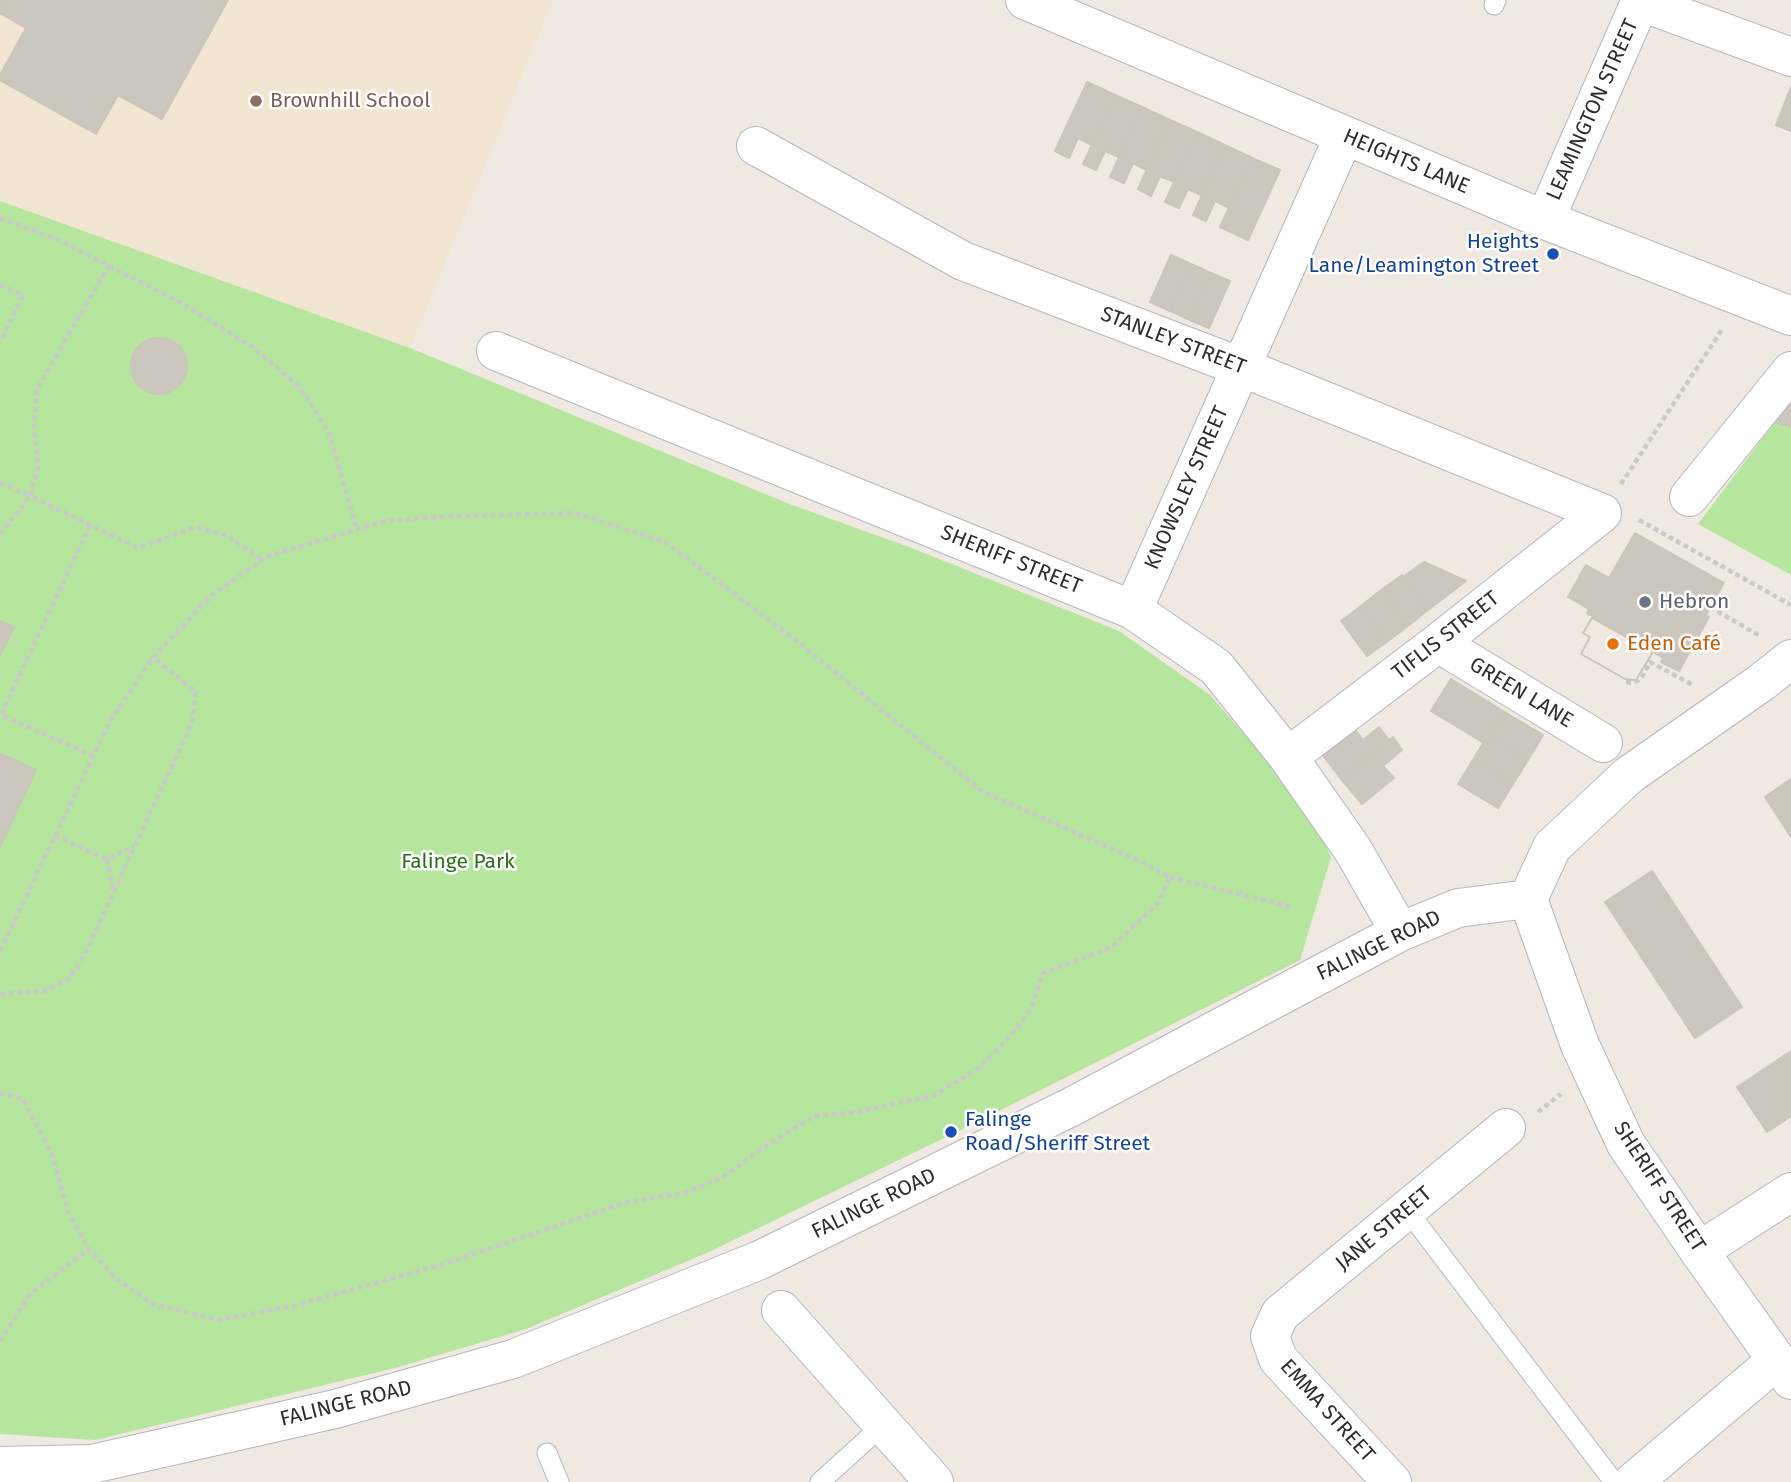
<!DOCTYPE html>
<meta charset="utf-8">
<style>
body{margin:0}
canvas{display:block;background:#efe9e1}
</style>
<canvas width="1791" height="1482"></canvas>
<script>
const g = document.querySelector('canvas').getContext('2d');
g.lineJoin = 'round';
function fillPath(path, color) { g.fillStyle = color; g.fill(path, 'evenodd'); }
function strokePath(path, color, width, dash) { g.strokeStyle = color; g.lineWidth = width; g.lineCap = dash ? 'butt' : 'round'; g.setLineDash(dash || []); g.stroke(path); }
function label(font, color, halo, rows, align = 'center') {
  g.font = font + ' "Fira Sans",sans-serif'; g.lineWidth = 5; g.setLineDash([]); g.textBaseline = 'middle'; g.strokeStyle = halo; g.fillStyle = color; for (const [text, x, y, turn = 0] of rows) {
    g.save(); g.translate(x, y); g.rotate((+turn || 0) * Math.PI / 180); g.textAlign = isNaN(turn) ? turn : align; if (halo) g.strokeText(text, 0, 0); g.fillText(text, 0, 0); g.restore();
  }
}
const education = new Path2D(`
 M0,0h553l-143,348 -410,-147z`);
const green = new Path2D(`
 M0,201l410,147 382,157 117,42 210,84 91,64 59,68 54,77 8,17 -31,103 -323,162 -268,130 -183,77 -131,39 -300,72 -95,-6z
 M1775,422l16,5v148l-93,-51z`);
const building = new Path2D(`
 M0,0h228l-66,119 -44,-24 -22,39 -96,-54v-5l26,-47 -26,-15z
 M1087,82l28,13 -23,50 -14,-7 -9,20 -14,-7z
 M1791,87v44l-15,-6z
 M1115,95l27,12 -23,50 -14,-6 -9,19 -13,-6z
 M1142,107l28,13 -24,50 -13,-7 -9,20 -14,-6z
 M1170,120l27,12 -23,50 -14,-6 -9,20 -13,-7z
 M1197,132l28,13 -24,50 -13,-6 -9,19 -14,-6z
 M1225,145l27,13 -23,50 -14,-7 -9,20 -13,-6z
 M1252,158l28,12 -32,70 -28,-13z
 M1171,255l20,9 -21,47 -20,-9z
 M1191,264l20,9 -21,47 -20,-9z
 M1211,273l19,8 -21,47 -19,-8z
 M131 366a28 28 0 1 1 56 0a28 28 0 1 1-56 0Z
 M1791,403v24l-16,-5z
 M1635,533l89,50 -18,32 3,2 -30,54 -18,-9 2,-4 -10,-6 -17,28h-9l-46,-26 9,-17 -7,-4 10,-17 -6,-3 2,-4 -21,-12 18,-32 23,13z
 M1424,562l42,19 -38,29 -25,-33z
 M1402,575l26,35 -20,16 -27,-36z
 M1381,590l27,36 -20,15 -27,-35z
 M1361,606l27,35 -21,15 -26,-35z
 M1592,618l61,34 -17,28 -11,-1 -44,-25 9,-17 -7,-4z
 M0,621l14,6 -14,28z
 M1451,679l52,32 -19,32 -53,-32z
 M1503,711l40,24 -15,25 -40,-25z
 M1353,727l10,13 16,-13 10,13 -48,39 -20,-26z
 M1488,735l40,25 -15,24 -40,-24z
 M1393,737l9,13 -19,16 11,12 -32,26 -21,-25z
 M1,754l35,16 -36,77v-90z
 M1473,760l40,24 -15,24 -40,-24z
 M1791,779v58l-26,-40z
 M1652,871l90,136 -47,31 -90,-136z
 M1791,1051v65l-24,16 -30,-45z`);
const path = new Path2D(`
 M0,218l61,23 122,63 68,42 49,41 29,46 28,96
 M109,265l-72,124 -3,37 4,42 -8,28 106,51 13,-3 46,-17 33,9 34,24
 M0,285l23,10 -23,47
 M0,483l30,13 -30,38
 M1621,484l102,-156
 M1639,520l152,85
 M90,525l-89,190 92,41
 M1710,607l50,29
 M1626,682c15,3 18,-9 24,-20l43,23
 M55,836l52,23 27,-13
 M107,859l7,33
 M1170,877l122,30
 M0,951l110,-230 43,-64
 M0,994l45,-3 25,-13 15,-24 107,-231 4,-31 -43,-35 59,-62 56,-39 118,-35 67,-5 122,-3 90,29 127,95 191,155 157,69 30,16 -11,25 -47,45 -69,26 -12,36 -21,28 -31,31 -46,28 -77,16 -42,4 -42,26 -49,35 -35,15 -64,11 -177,60 -154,43 -75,14 -66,-16 -35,-25 -28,-30 -21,-37 -16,-58 -29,-55 -23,-6
 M1538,1112l23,-18
 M0,1341l31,-48 58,-44`);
const service = new Path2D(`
 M1494,5l2,-5
 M1407,1210l207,272
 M547,1453l12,29
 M820,1482l63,-57`);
const minor = new Path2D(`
 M1025,0l520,220 246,96
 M1641,2l150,55
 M756,146l207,115 278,106 361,146 -164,130 -150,114
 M1545,220l96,-220
 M496,351l637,259 83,57 72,90 65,93 47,82
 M1689,497l102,-126
 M1133,610l211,-474
 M1438,643l165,100
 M1699,1251l92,-59
 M781,1310l153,172
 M1392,1482l-114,-123 -8,-23 10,-22 226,-186
 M1633,1482l144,-122`);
const tertiary = new Path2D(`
 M1528,899l24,-52 77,-72 133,-93 29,-23`);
const secondary = new Path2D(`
 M0,1466l92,-2 243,-55 178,-50 247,-99 311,-153 329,-175 58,-24 70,-9 52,146 46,99 73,107 92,129`);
const markers = [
 [256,101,7,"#8d6e63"],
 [1553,254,7,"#1a4fb4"],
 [1645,602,7,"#6b7280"],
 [1613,644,7,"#e8710a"],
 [951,1132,7,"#1a4fb4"]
];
const educationNames = [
 ["Brownhill School",270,101]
];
const streetNames = [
 ["LEAMINGTON STREET",1593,110,-66],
 ["HEIGHTS LANE",1406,162,23],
 ["STANLEY STREET",1173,341,21],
 ["KNOWSLEY STREET",1187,488,-66],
 ["SHERIFF STREET",1011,560,22],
 ["TIFLIS STREET",1446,636,-38],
 ["GREEN LANE",1521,693,31],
 ["FALINGE ROAD",1379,946,-26],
 ["SHERIFF STREET",1659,1187,57],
 ["FALINGE ROAD",874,1204,-26],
 ["JANE STREET",1384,1229,-40],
 ["FALINGE ROAD",346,1404,-14],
 ["EMMA STREET",1327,1411,48]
];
const transitNames = [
 ["Heights",1539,242],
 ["Lane/Leamington Street",1539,266],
 ["Falinge",965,1120,"left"],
 ["Road/Sheriff Street",965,1144,"left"]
];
const worshipNames = [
 ["Hebron",1659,602]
];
const foodNames = [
 ["Eden Café",1627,644]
];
const parkNames = [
 ["Falinge Park",458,862]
];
fillPath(education, '#f0e6d1');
fillPath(green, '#b6e59e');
fillPath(building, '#cbc7bf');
strokePath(building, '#cbc5ba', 2);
strokePath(service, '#b4b7c1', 21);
strokePath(minor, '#b4b7c1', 40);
strokePath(tertiary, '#b4b7c1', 40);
strokePath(secondary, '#b4b7c1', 40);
strokePath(path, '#c9c9c9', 4.5, [5, 3.5]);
strokePath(service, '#fff', 19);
strokePath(minor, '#fff', 38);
strokePath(tertiary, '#fff', 38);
strokePath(secondary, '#fff', 38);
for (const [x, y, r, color] of markers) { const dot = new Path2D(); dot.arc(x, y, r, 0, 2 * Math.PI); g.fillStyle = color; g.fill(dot); strokePath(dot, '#fff', 2.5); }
label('21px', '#785e54', '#fff', educationNames, 'left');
label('21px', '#2e2e2e', '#fff', streetNames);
label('21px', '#164399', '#fff', transitNames, 'right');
label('21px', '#5b616d', '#fff', worshipNames, 'left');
label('21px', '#c56008', '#fff', foodNames, 'left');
label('21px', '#2c6e1b', '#fff', parkNames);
</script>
